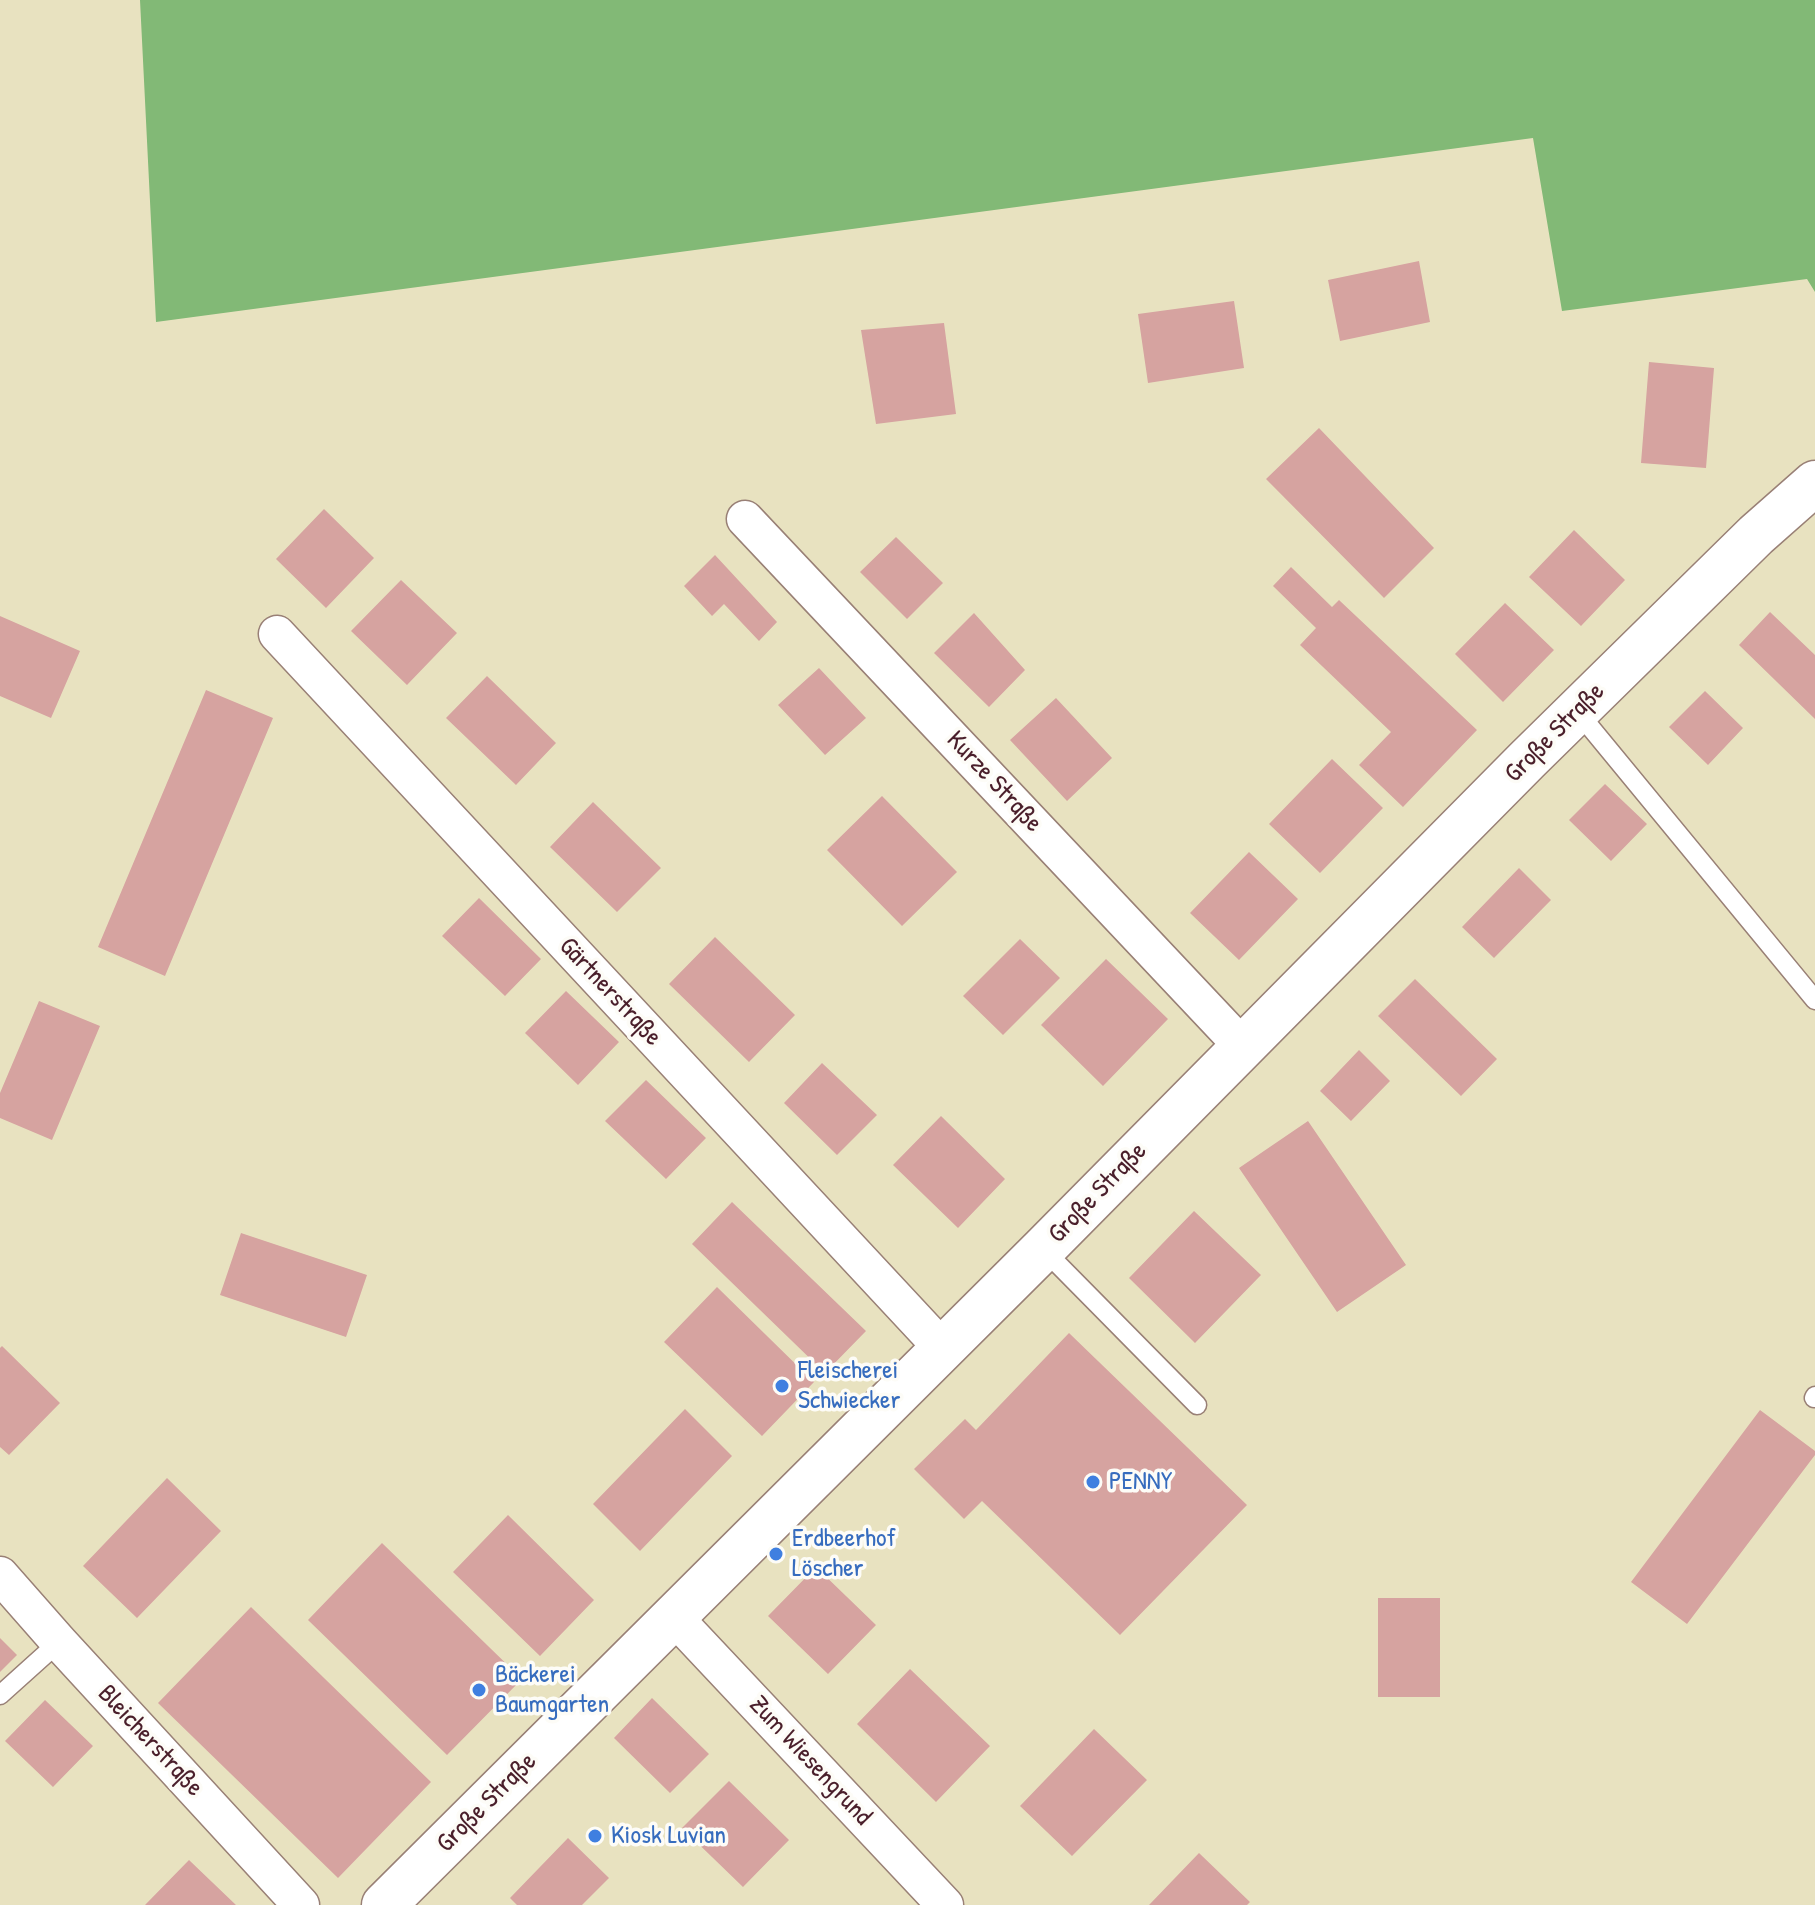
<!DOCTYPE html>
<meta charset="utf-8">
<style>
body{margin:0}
canvas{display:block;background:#e8e2c0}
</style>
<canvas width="1815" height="1905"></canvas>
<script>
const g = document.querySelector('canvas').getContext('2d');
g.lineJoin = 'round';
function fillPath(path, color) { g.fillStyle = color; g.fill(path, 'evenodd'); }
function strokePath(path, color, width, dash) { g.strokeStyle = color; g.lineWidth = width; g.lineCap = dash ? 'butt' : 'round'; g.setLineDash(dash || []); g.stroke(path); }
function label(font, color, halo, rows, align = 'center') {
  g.font = font + ' "Patrick Hand",sans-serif'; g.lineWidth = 7; g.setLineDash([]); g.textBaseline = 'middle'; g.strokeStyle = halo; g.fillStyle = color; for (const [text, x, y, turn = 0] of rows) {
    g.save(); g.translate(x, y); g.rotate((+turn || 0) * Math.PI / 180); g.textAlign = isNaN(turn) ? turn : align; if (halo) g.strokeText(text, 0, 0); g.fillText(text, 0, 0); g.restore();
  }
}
const forest = new Path2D(`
 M140,0h1675v292l-8,-13 -245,32 -29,-173 -1377,184z`);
const building = new Path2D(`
 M1419,261l11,61 -90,19 -12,-61z
 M1234,301l10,67 -96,15 -10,-69z
 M944,323l12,91 -80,10 -15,-94z
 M1649,362l65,6 -8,100 -65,-5z
 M1319,428l115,120 -50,50 -118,-119z
 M324,509l50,49 -48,50 -50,-49z
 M1574,530l51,50 -44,46 -52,-49z
 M896,537l47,46 -36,36 -47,-47z
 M715,555l62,67 -18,19 -35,-37 -12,12 -28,-30z
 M1291,567l41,40 7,-7 138,130 -74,77 -44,-42 32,-33 -91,-87 16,-17 -43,-42z
 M401,580l56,53 -50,52 -56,-54z
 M1505,603l49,47 -51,52 -48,-48z
 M1770,612l45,43v64l-76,-74z
 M974,613l51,57 -36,37 -55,-54z
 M0,616l80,35 -29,67 -51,-22z
 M819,668l47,50 -41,37 -47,-50z
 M487,676l69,67 -40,42 -70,-67z
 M206,690l67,28 -108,258 -67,-29z
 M1705,691l38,37 -35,37 -39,-38z
 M1056,698l56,60 -45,43 -57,-61z
 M1332,759l51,49 -63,65 -51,-49z
 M1605,784l42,40 -36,37 -42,-41z
 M882,796l75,76 -55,54 -75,-76z
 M593,802l68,66 -44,44 -67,-65z
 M1249,852l49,47 -59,61 -49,-47z
 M1519,868l32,32 -57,58 -32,-31z
 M479,898l62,61 -36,37 -63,-60z
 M715,937l80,78 -46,47 -80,-78z
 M1020,939l40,39 -57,57 -40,-39z
 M1106,959l62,60 -65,67 -62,-61z
 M1415,979l82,80 -36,37 -83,-80z
 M566,991l53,51 -41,43 -53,-52z
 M39,1001l61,25 -48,114 -52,-22v-25z
 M1359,1050l31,31 -39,40 -31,-30z
 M822,1063l55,52 -40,40 -53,-52z
 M646,1080l60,58 -40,41 -61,-58z
 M941,1116l64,63 -47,49 -65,-63z
 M1308,1121l98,144 -69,47 -98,-144z
 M732,1202l134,129 -41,42 -133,-129z
 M1194,1211l67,64 -66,68 -66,-65z
 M241,1233l126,42 -21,62 -126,-42z
 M717,1287l97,95 -52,54 -98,-94z
 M1069,1333l178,172 -127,130 -138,-134 -18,18 -50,-50 51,-50 11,11z
 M2,1346l58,57 -51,52 -9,-8v-99z
 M685,1409l47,47 -92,95 -47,-47z
 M1760,1410l55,41v4l-128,169 -56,-42z
 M167,1478l54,53 -84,87 -54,-52z
 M508,1515l86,85 -54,56 -87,-84z
 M382,1543l140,136 -75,76 -139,-135z
 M816,1567l60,58 -48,49 -60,-58z
 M1378,1598h62v99h-62z
 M251,1607l180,175 -93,96 -180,-175z
 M0,1638l17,17 -17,17z
 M910,1669l80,77 -54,56 -79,-78z
 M652,1698l57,56 -39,39 -56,-55z
 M45,1700l48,46 -40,41 -48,-46z
 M1094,1729l53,51 -75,76 -52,-50z
 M729,1781l60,59 -46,47 -61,-59z
 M568,1838l41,40 -27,27h-65l-7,-7z
 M1199,1853l51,49 -3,3h-98z
 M189,1860l47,45h-91z`);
const service = new Path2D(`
 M1577,711l238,289
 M1043,1249l154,156
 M1814,1398l1,-2
 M0,1695l59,-53`);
const minor = new Path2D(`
 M745,519l497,527
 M277,634l666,715
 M0,1575l59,67 242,263
 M674,1617l271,288`);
const tertiary = new Path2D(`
 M384,1905l659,-656 484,-489 229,-225 59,-52`);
const markers = [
 [782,1386,8,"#3f7fe0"],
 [1093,1482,8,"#3f7fe0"],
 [776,1554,8,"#3f7fe0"],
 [479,1690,8,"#3f7fe0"],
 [595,1836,8,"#3f7fe0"]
];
const streetNames = [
 ["Große Straße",1555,733,-45],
 ["Kurze Straße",994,782,47],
 ["Gärtnerstraße",610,992,47],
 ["Große Straße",1098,1193,-46],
 ["Bleicherstraße",150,1741,47],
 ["Zum Wiesengrund",810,1761,47],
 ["Große Straße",487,1803,-45]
];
const shopNames = [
 ["Fleischerei",798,1371],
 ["Schwiecker",798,1401],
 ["PENNY",1109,1482],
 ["Erdbeerhof",792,1539],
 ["Löscher",792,1569],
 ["Bäckerei",495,1675],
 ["Baumgarten",495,1705],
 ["Kiosk Luvian",611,1836]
];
fillPath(forest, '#82b976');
fillPath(building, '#d6a3a0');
strokePath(service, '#998076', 21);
strokePath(minor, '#998076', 39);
strokePath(tertiary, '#998076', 47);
strokePath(service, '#fff', 18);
strokePath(minor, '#fff', 36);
strokePath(tertiary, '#fff', 44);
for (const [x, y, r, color] of markers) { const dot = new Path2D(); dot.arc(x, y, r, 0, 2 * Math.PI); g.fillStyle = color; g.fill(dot); strokePath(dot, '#fdfcf7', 3); }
label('26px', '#4a1f2b', '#fdfcf7', streetNames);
label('26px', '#366cbe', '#fdfcf7', shopNames, 'left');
</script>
